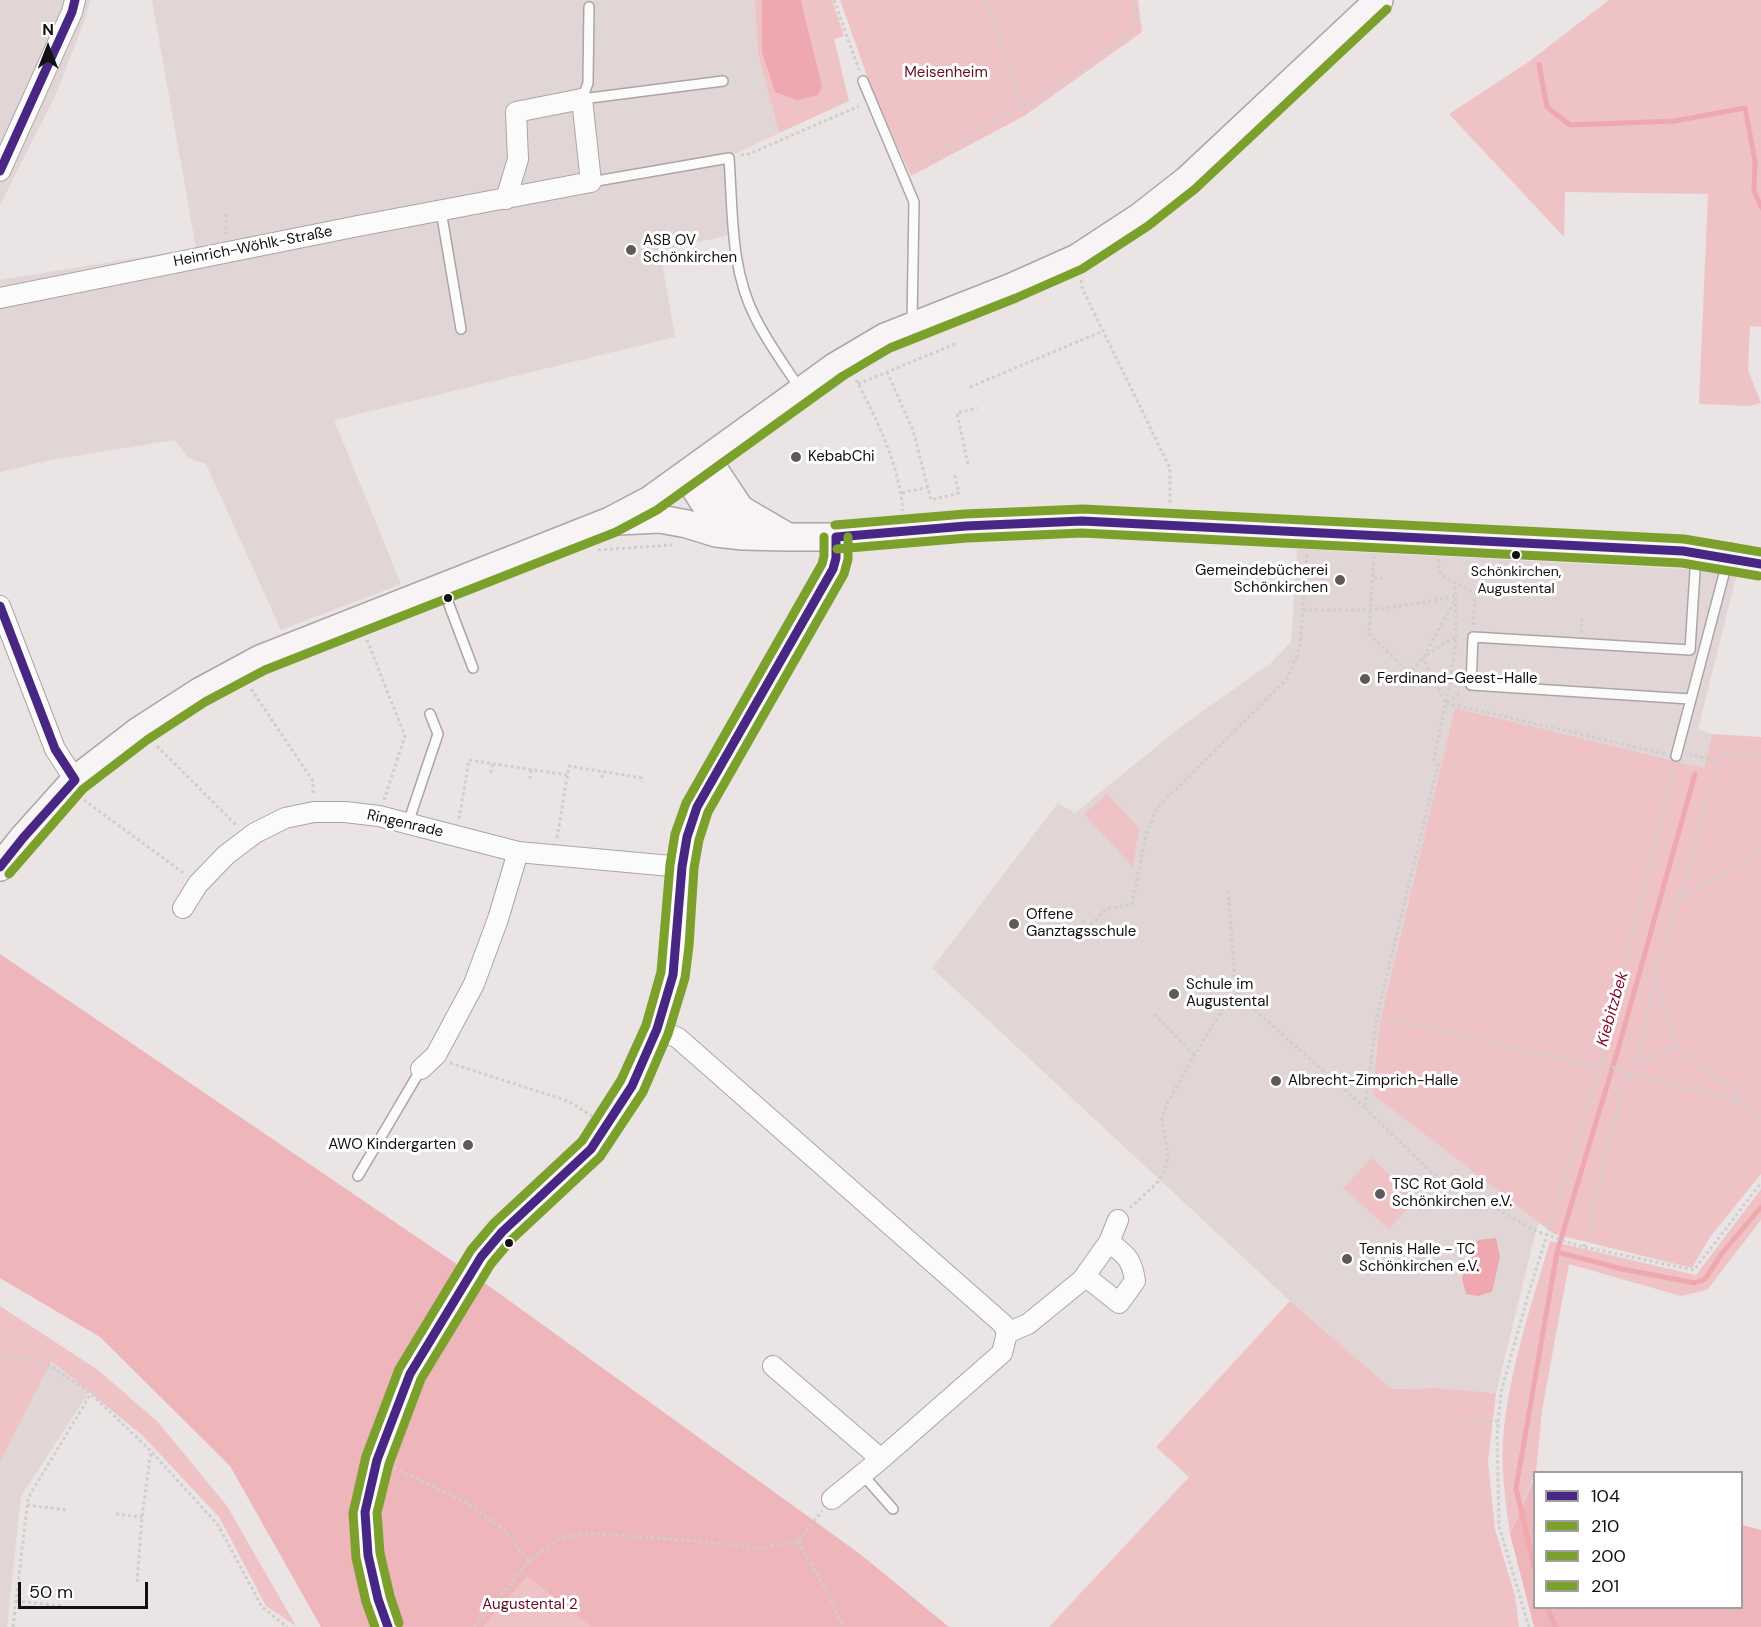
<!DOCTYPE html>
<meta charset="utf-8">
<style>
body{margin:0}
#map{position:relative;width:1761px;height:1627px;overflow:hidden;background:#eae4e4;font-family:"DM Sans",sans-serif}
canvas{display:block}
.legend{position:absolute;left:1533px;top:1471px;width:210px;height:138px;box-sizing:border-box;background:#fff;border:2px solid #a19f9f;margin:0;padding:8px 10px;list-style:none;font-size:18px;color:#131010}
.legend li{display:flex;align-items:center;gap:12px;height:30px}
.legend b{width:30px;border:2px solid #a19f9f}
.north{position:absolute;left:18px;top:18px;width:60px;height:60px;-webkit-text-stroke:4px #fff;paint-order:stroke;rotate:0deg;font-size:16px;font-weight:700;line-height:24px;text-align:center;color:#131010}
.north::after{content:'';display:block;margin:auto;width:21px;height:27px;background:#131010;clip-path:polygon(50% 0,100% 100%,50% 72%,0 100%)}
.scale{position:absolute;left:18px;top:1582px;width:130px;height:27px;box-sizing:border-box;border:3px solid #131010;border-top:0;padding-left:8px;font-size:18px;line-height:21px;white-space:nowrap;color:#131010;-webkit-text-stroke:4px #fff;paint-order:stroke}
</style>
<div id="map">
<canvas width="1761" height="1627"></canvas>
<ul class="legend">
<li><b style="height:8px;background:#482683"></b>104</li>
<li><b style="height:8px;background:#7ba02b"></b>210</li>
<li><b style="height:8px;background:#7ba02b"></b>200</li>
<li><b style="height:8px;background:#7ba02b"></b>201</li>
</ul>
<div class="north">N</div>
<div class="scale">50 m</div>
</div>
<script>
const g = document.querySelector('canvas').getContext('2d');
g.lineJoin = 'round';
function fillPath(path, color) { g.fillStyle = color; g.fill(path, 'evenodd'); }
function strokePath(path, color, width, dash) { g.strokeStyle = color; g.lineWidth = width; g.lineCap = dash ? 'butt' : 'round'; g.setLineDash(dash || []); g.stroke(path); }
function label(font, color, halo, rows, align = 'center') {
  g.font = font + ' "DM Sans",sans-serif'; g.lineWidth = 6; g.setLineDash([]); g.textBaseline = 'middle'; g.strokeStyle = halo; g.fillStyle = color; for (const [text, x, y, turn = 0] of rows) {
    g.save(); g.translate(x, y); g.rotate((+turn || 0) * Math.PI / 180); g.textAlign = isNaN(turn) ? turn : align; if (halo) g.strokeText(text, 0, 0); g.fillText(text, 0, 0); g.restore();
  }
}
const built = new Path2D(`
 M0,0h90l-4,16 -30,78 -56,111z
 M152,0h603l3,54 21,79 -44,21 -7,25 1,56 -69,16 15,86 -341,83 67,164 -120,46 -75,-166 -18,-6 -13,-18 -124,20 -51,12v-192l196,-32z
 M1297,549l406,21 33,7 -38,152 14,5 -8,34 -249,-59 -75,312 -8,73 167,128 -3,9 -40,162 -57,-5 -47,1 -102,-88 -358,-333 126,-165 17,10 108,-88 88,-62 20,-21z
 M50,1361l39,31 -68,104 -14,131h-7v-165z`);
const green = new Path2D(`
 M755,0h7v52l60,34 -21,-86h31l12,36 -10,3 15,62 -70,32 -21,-79z
 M840,0h298l4,32 -118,84 -113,60 -39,-86z
 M1609,0h152v327l-11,-1 -2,44 13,33 -12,3 -50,-2 9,-210 -143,-2 -1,45 -115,-123 78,-51z
 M1455,708l249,60 8,-34 49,3v437l-51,63 -18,31 -138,-34 -182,-140 8,-73z
 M1107,794l32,34 -6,39 -49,-53z
 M1372,1158l44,42 -27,29 -46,-41z
 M1761,1189v31l-54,70 -26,6 -112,-32 -27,146 -6,62 -26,62c-5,-35 -10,-70 -6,-106 7,-64 28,-125 46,-187l146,34z
 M1290,1301l102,88 47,-1 57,5 -8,69 7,67 20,67 4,31h-470l140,-150 -33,-30z
 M0,1306l98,64 60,52 69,84 69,120 -30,-20 -47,-89 -77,-82 -91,-74 -51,101z
 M527,1575l64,52h-107z`);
const forest = new Path2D(`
 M0,954l489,332 371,268 89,73h-358l-64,-51 -43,51h-163l-91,-161 -130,-129 -100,-59z
 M1534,1479v129h208v-83l19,5v97h-227l-24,-93z`);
const water = new Path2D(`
 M762,0h39l21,86 -4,9 -21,5 -22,-8 -13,-40z
 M1496,1238l4,19 -8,35 -14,4 -12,-2 -4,-15 8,-33 9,-6z`);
const stream = new Path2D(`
 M1539,64l8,43 23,18 104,-4 71,-13 10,53 -1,30 7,16
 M1557,1252l65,17 73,14 10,-4 18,-27 38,-45
 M1534,1566l-18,-78 41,-236 62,-206 76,-272
 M1548,1608l7,19`);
const path = new Path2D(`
 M834,0l25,70
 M985,0l39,106
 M741,155l8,-1 110,-48
 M913,166c62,-33 125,-65 182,-106 9,-7 34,-24 39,-33 5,-8 1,-19 -1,-27
 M226,214v20
 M1081,280l1,8 88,180v37
 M887,372l26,58 18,70 28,-7 -5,-20
 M856,380c22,41 43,85 47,131
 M858,384l97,-40
 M970,387l133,-56
 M968,464l-11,-51 20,-5
 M902,493l26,-6
 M598,550l74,-5
 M1374,556l-5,78 40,39 14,-15 31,-56
 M1438,559l2,14 7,6 28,14 -2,32
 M1374,578h10
 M1303,610h69l49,-7 34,-7
 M1581,633l1,-18
 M367,640l38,96 -21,64
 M251,689l62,92v14
 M1445,702l-22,-44 19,-14 13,-6
 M1447,702l15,-10
 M1446,703l219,51
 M157,746l80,80
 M1719,762l3,-9 39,4
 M491,773l1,-9
 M602,778l1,-6
 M530,779l1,-9
 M84,800l101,74
 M459,819l10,-59 98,15
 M557,838l12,-72 73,12v4
 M1228,891l8,102
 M1680,899l81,-48
 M1082,921l7,6 17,-18 26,-5 14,-70 11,-26 130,-129 13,-32 7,-93
 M1089,927l5,7 -2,4
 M1154,1014l40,41
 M1377,1016l223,51
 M1677,1046l34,29 28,15v12
 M1601,1062l25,11 113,29 18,18 4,-2
 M450,1063l118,38 24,15
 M1637,1063l40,-17 -22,-65
 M1634,1076l21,-97 64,-217 -29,-8
 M1365,1108l67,65 104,58 43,15 115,24 67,-87
 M1130,1208l29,-27 7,-15 2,-11 -6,-37 5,-15 36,-62 27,-43 6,-5 129,115 12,-92 61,-251 -4,-6 17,-82 5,-39 -1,-55
 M1584,1247l37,-150 8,-23
 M0,1355l34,5 21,9 34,23 62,59 67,74 44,82 25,20
 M1465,1421h33
 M394,1468l70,33 38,27 27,33
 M27,1505l39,5
 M116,1514l26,3
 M798,1542l29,49 16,36
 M137,1582l5,-65 9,-66
 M16,1601l46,5
 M13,1627l15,-129 62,-103
 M474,1627l55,-66 30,-22 27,-6 109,8 64,7 39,-6 24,-31
 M1529,1627l-30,-101 -2,-91 4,-43 28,-100 72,-230 73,-296`);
const lane = new Path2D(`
 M589,7l-1,76 -6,16 141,-18
 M863,81l51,121 -2,121
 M591,182l138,-24c4,54 1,112 27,161 12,24 29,47 44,70
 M441,211l20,118
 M443,589l30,79
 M1690,699l-219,-14 2,-48 217,13 6,-95
 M1676,756l52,-197
 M408,823l30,-89 -8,-20
 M358,1176l63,-107
 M862,1474l31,35`);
const street = new Path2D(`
 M0,171l72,-159 3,-12
 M0,298l358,-72 233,-44 -9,-83 -66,13 2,47 -12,40
 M0,606l55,143 20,31
 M183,908l15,-24 28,-29 29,-22 30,-15 29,-6h31l34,4 139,36 164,15
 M657,1029l21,9 325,286 4,9 -5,20 -121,106 -49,40
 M421,1069l15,-14 38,-71 24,-65 20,-67
 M1082,1280h8l29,23 16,-22c-3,-22 -8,-25 -26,-39
 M1007,1333l21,-9 54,-44 27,-38 9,-22
 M773,1366l108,93
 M388,1627l-10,-28 -10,-44 -3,-43 12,-52 33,-86 71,-117 21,-25 89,-83 41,-63 25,-57 16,-54 4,-30 5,-78 5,-30 10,-30 136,-238 3,-11v-21`);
const secondary = new Path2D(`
 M707,459l33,50 46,27
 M687,474c16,29 23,41 51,59
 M617,521l43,-2 27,5 29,9 27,3 44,1h49l130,-11 116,-5 601,30 45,6 33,7
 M0,867l23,-29 52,-58 65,-50 59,-38 61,-33 350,-138 40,-21 186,-134 49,-29 127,-50 65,-29 64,-42 46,-36 192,-180`);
const bus1 = new Path2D(`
 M0,171l72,-159 3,-12
 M836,537l130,-11 116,-5 601,30 78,13
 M0,606l55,143 20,31
 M0,867l23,-29 52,-58
 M388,1627l-10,-28 -10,-44 -3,-43 12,-52 33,-86 71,-117 21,-25 89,-83 41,-63 25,-57 16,-54 9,-108 5,-30 10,-30 136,-238 3,-11v-21`);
const bus2 = new Path2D(`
 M837,549l130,-11 115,-5 600,30 77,13
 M399,1623l-9,-27 -10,-43 -3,-40 12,-49 32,-85 70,-115 20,-24 89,-83 43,-65 25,-58 17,-56 4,-32 5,-78 5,-28 9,-28 136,-238 4,-15v-22`);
const bus3 = new Path2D(`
 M835,525l130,-11 118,-5 601,30 77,13
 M375,1627l-9,-25 -10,-44 -3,-45 13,-57 33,-87 72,-119 23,-27 88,-82 39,-61 25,-55 15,-53 9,-107 5,-31 11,-31 136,-239 2,-8v-19`);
const bus4 = new Path2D(`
 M9,874l74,-85 64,-49 58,-38 60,-32 351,-138 41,-22 186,-134 47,-28 126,-50 66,-29 66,-43 47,-37 192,-180`);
const markers = [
 [631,250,6,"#5e5a5a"],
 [796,457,6,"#5e5a5a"],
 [1516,555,5,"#131010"],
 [1340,580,6,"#5e5a5a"],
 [448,598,5,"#131010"],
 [1365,679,6,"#5e5a5a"],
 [1014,924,6,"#5e5a5a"],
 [1174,994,6,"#5e5a5a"],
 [1276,1081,6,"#5e5a5a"],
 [468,1145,6,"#5e5a5a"],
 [1380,1194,6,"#5e5a5a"],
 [509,1243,5,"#131010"],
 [1347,1259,6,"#5e5a5a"]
];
const busNames = [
 ["Schönkirchen,",1516,572],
 ["Augustental",1516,589]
];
const parkNames = [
 ["Meisenheim",946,73],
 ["Augustental 2",530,1605]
];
const poiNames = [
 ["ASB OV",643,241],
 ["Schönkirchen",643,258],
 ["KebabChi",808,457],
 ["Gemeindebücherei",1328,571,"right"],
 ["Schönkirchen",1328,588,"right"],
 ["Ferdinand-Geest-Halle",1377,679],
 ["Offene",1026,915],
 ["Ganztagsschule",1026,932],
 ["Schule im",1186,985],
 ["Augustental",1186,1002],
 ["Albrecht-Zimprich-Halle",1288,1081],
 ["AWO Kindergarten",456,1145,"right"],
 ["TSC Rot Gold",1392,1185],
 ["Schönkirchen e.V.",1392,1202],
 ["Tennis Halle - TC",1359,1250],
 ["Schönkirchen e.V.",1359,1267]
];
const streetNames = [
 ["Heinrich-Wöhlk-Straße",253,247,-11],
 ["Ringenrade",405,824,13]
];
const waterNames = [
 ["Kiebitzbek",1613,1009,-74]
];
fillPath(built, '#e2d5d6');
fillPath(green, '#efc3c6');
fillPath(forest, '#eeb5bb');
fillPath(water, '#efa8b0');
strokePath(stream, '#efa8b0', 5);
strokePath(lane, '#aaa6a6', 12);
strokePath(street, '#aaa6a6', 22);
strokePath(secondary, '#aaa6a6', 30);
strokePath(path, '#cfcece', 3, [3, 3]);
strokePath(lane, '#fcfbfb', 9);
strokePath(street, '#fcfbfb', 20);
strokePath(secondary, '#f8f3f4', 27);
strokePath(bus1, '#482683', 9);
strokePath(bus2, '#7ba02b', 9);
strokePath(bus3, '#7ba02b', 9);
strokePath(bus4, '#7ba02b', 9);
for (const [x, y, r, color] of markers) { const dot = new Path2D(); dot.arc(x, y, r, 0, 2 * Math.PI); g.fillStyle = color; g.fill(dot); strokePath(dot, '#fff', 2); }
label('14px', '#131010', '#fff', busNames);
label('15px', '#650d23', '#fff', parkNames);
label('15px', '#131010', '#fff', poiNames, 'left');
label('15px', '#131010', '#fff', streetNames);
label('italic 16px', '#7f052b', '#fff', waterNames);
</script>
